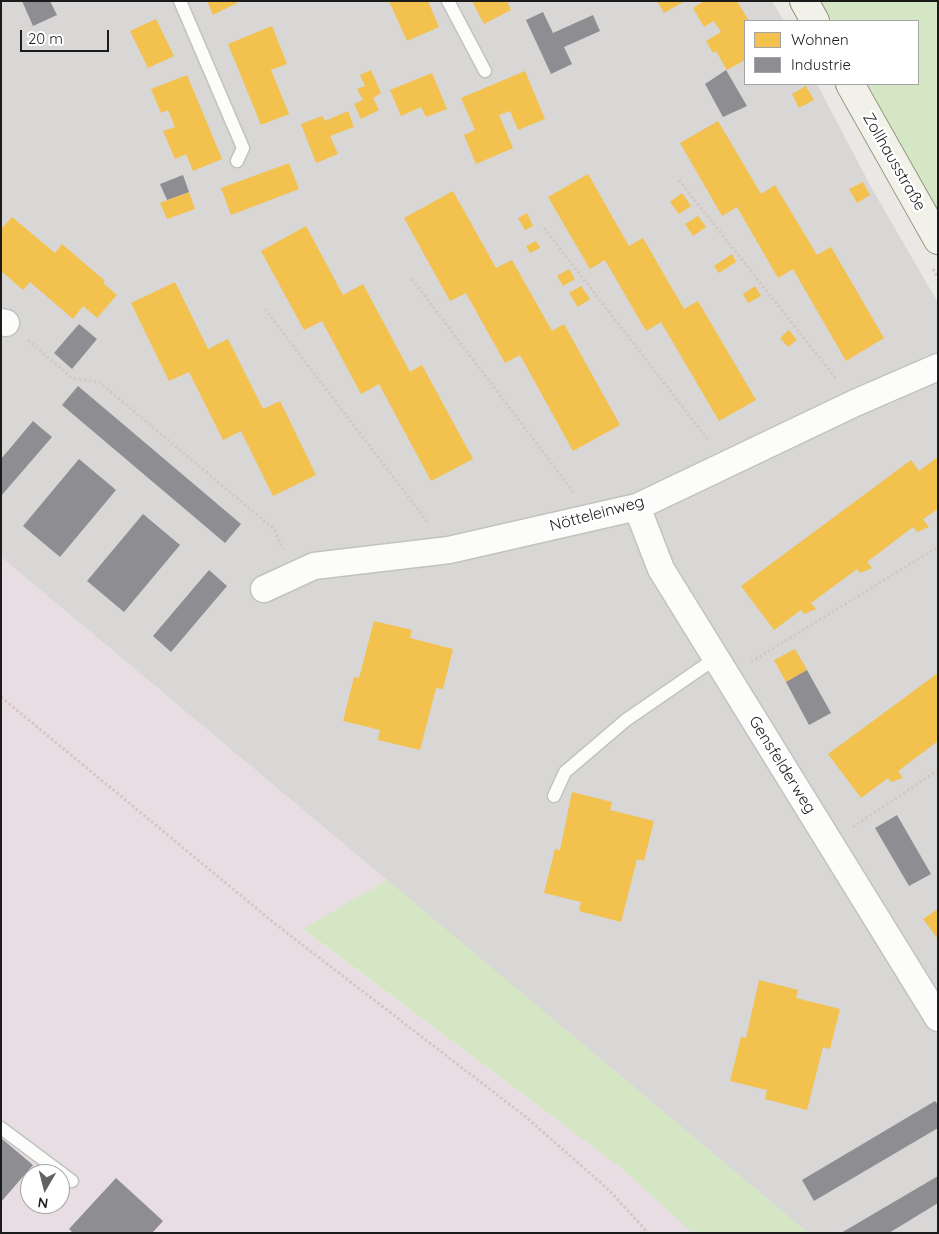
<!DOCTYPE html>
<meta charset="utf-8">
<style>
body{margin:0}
#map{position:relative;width:939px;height:1234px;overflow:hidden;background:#e9e8e4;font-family:Quicksand,sans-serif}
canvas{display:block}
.frame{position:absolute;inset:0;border:2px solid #1b1b1b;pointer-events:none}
.legend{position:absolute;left:744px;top:20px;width:175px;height:65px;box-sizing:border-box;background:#fff;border:1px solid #a4a4a4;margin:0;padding:6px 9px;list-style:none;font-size:15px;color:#1b1b1b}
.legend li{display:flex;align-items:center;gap:10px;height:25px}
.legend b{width:25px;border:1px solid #a4a4a4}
.north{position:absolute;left:20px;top:1164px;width:50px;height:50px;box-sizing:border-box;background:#fff;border:1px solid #a4a4a4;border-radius:50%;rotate:188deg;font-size:14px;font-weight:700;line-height:20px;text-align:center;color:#1b1b1b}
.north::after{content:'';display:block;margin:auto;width:18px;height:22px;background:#636361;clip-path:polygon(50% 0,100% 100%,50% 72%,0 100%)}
.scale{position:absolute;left:20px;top:30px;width:89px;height:22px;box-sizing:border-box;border:2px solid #1b1b1b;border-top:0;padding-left:6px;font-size:15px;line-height:18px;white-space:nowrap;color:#1b1b1b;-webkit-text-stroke:4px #fff;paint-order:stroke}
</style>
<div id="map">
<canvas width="939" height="1234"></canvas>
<div class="frame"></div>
<ul class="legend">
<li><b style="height:14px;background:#f2c14e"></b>Wohnen</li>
<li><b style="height:14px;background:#8d8d92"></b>Industrie</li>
</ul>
<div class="north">N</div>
<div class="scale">20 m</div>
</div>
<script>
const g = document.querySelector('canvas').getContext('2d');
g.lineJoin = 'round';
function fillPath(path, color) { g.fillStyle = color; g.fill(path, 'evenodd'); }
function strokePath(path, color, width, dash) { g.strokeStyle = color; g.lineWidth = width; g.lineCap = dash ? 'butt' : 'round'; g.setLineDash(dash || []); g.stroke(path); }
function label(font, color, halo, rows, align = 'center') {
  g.font = font + ' Quicksand,sans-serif'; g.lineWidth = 5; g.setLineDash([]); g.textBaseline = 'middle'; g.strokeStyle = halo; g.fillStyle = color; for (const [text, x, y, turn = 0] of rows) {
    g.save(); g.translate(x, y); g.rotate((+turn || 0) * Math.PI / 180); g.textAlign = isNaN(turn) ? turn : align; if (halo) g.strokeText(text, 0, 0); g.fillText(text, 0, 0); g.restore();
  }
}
const residential = new Path2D(`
 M1,1h771l12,20h-39v63h72l53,101 68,118v930h-130l-807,-676z`);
const industrial = new Path2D(`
 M1,557l386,323 -84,50 317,237 73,66h-692zM30,1174h30v30h-30z`);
const grass = new Path2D(`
 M820,1h118v213l-71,-130h51v-63h-87z
 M387,880l421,353h-115l-73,-66 -317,-238z`);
const homes = new Path2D(`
 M207,1h29l1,2 -24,12z
 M389,1h39l11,26 -32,14z
 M472,1h35l4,9 -27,14z
 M657,1h28l-21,12z
 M704,1h33l12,20h-4v39l-18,10 -11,-19 -3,2 -7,-12 15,-9 -7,-11 -10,6 -11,-19z
 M156,19l18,37 -26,12 -18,-37z
 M272,26l15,38 -16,6 18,44 -28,11 -33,-81z
 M371,70l10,23 -8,5 6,12 -18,9 -7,-15 9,-4 -6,-11 8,-3 -5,-11z
 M525,71l20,48 -27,11 -8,-19 -11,4 14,33 -37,16 -12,-29 11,-5 -14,-32z
 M432,73l15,36 -21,8 -5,-10 -20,9 -11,-26z
 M187,75l35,84 -29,12 -7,-17 -11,5 -12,-28 12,-4 -7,-17 -7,3 -10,-24z
 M806,86l8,14 -15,8 -7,-14z
 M348,111l6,16 -24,9 8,18 -22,9 -15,-39 21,-8 3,5z
 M718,121l43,73 14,-9 42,70 14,-8 53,91 -38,23 -53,-92 -15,9 -41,-71 -15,9 -42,-73z
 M289,163l10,26 -68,26 -10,-27z
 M588,174l41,72 14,-8 41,71 14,-8 58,99 -37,21 -58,-99 -15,9 -41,-71 -15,9 -42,-72z
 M863,182l7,13 -13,8 -8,-14z
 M453,191l43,77 16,-8 40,71 12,-7 56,101 -47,26 -53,-96 -15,8 -39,-70 -16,8 -46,-83z
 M189,192l6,17 -28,10 -7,-16z
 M682,193l9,13 -12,8 -9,-12z
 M527,213l6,13 -8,4 -7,-12z
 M698,216l8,11 -13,9 -8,-12z
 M12,217l43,36 7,-9 43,37 -2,2 14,12 -20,23 -14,-12 -10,13 -43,-37 -7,8 -22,-19v-46l2,2z
 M306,226l37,69 20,-11 47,88 12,-7 51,94 -42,22 -52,-97 -18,10 -39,-73 -18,9 -43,-79z
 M536,241l4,7 -10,5 -4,-7z
 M732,254l4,8 -17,11 -5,-7z
 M569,269l6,10 -12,7 -6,-10z
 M175,282l33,67 20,-10 35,70 17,-8 36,74 -43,21 -32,-65 -18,9 -34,-68 -20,9 -38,-78z
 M581,286l9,13 -12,8 -9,-14z
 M755,286l6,10 -13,7 -5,-9z
 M789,330l8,10 -9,7 -8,-9z
 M938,457v52l-15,10 6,8 -12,5 -4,-5 -46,35 5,6 -12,5 -3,-4 -46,34 5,6 -12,5 -3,-4 -27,20 -33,-44 170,-126 8,11z
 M374,621l38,9 -2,8 43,11 -10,40 -7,-1 -16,62 -42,-10 2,-10 -37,-9 11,-44 5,1z
 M795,649l12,21 -21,12 -12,-22z
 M938,673v68l-40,30 5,7 -12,4 -3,-4 -27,20 -33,-44z
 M572,792l40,10 -2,8 44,11 -10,40 -7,-2 -16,63 -42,-11 2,-9 -37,-9 11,-44 5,1z
 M938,909v30l-15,-20z
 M759,980l39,10 -2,8 44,11 -10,40 -7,-2 -16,63 -42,-11 2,-9 -37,-9 11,-44 5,1z`);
const industry = new Path2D(`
 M22,1h28l7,14 -24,11z
 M543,12l10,21 40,-18 7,16 -36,16 8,17 -21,10 -25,-54z
 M726,70l21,36 -24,11 -18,-33z
 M183,175l6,17 -22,8 -7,-16z
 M79,324l18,15 -25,30 -18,-16z
 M78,386l163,138 -16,19 -163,-138z
 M33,421l19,16 -51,59v-37z
 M79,459l37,31 -56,67 -37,-31z
 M143,514l37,31 -56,67 -37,-31z
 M209,570l18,16 -56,66 -18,-16z
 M807,670l24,43 -22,12 -23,-43z
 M897,815l34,59 -22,12 -34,-58z
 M935,1101l3,4v23l-124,73 -12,-21z
 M1,1138l32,27 -32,37z
 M938,1176v27l-49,30h-48z
 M116,1178l47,43 -11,12h-79l-4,-4z`);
const path = new Path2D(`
 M679,180l158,200
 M544,228l165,213
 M933,269l5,8
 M412,279l162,214
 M265,309l164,215
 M28,340l44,38 27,4 175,147 9,20
 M751,662l187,-115
 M1,697l273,226 252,194 84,74 38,42
 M853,827l85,-57`);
const lane = new Path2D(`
 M180,1l63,147 -6,13
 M448,1l37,70
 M554,796l11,-24 61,-52 90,-62
 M1,1128l71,53`);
const street = new Path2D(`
 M1,322l5,1
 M637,507l24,62 277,449
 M264,589l50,-23 135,-16 188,-43 218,-104 83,-36`);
const secondary = new Path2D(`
 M804,1l11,20
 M850,84l88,156`);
const streetNames = [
 ["Zollhausstraße",894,162,60],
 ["Nötteleinweg",597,514,-15],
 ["Gensfelderweg",782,765,58]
];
fillPath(residential, '#d8d7d5');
fillPath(industrial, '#e7dde2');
fillPath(grass, '#d4e6c4');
fillPath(homes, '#f2c14e');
fillPath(industry, '#8d8d92');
strokePath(lane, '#c2c2c0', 15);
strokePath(street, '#c2c2c0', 29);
strokePath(secondary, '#8f917e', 30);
strokePath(path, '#d4c8c5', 3, [2.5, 2.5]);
strokePath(lane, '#fcfcfb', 12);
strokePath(street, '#fcfcfb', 26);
strokePath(secondary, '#f1f1e9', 28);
label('16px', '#1b1b1b', '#fff', streetNames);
</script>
